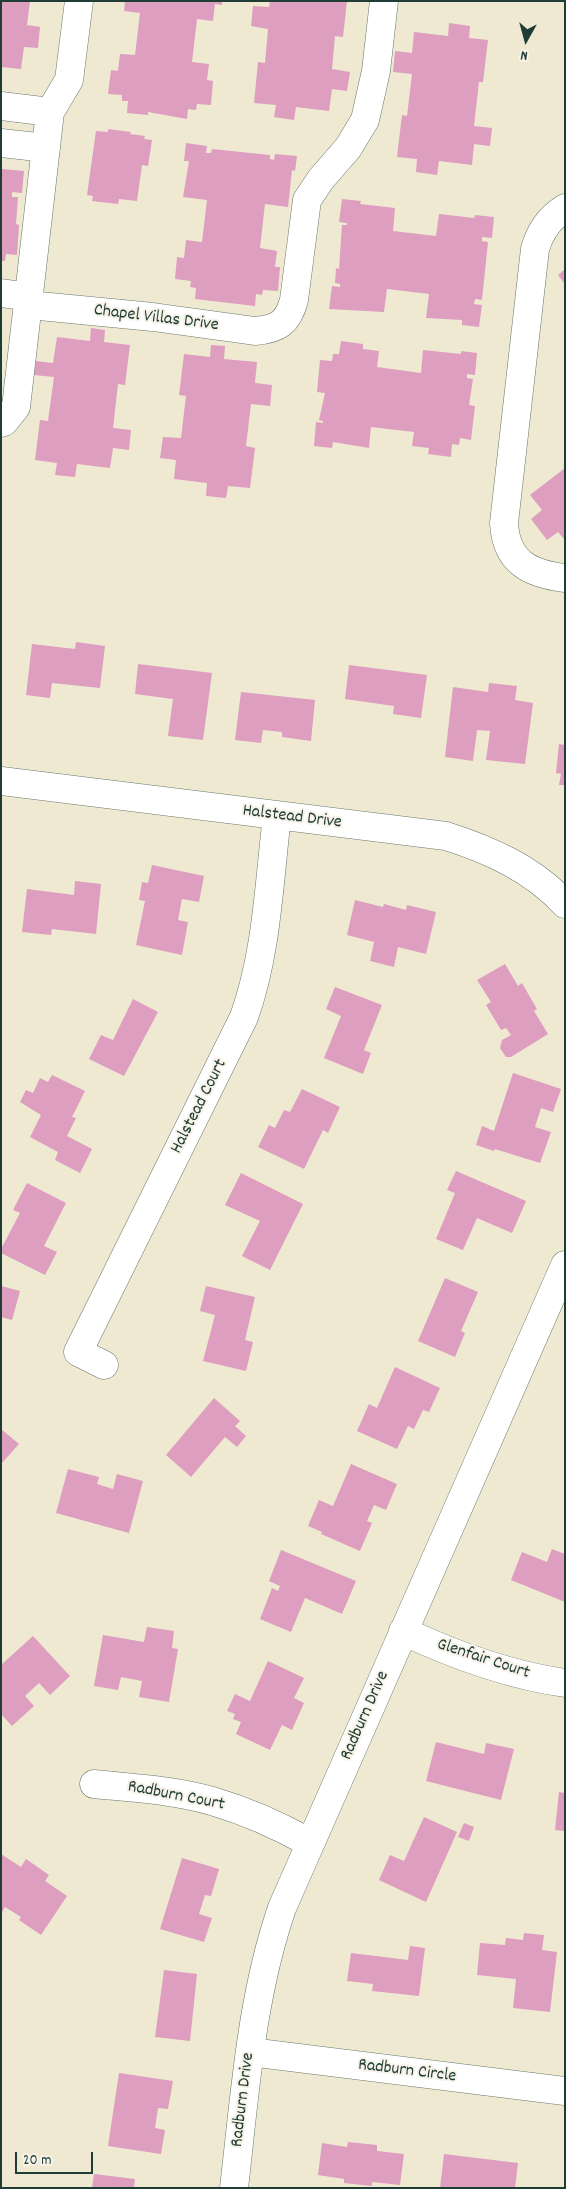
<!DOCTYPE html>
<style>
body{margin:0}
#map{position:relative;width:566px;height:2189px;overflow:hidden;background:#efe9d2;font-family:Dekko,sans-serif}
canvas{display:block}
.frame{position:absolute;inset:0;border:2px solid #1f3d34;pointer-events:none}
.north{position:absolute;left:501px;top:15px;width:50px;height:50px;-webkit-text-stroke:4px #f7f3e8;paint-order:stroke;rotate:187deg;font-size:14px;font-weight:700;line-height:20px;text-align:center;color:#1f3d34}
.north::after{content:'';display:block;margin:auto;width:18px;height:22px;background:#1f3d34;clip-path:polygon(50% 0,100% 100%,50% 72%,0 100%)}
.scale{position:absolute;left:15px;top:2152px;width:78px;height:22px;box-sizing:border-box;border:2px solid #1f3d34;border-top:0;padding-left:6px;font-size:15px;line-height:18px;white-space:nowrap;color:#1f3d34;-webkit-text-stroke:4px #f7f3e8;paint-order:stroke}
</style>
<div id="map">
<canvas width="566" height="2189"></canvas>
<div class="frame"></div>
<div class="north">N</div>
<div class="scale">20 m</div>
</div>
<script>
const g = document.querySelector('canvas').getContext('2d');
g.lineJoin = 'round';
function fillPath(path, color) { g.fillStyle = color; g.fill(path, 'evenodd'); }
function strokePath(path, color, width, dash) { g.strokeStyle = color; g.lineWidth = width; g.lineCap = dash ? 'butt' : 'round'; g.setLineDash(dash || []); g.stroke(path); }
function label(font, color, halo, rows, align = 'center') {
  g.font = font + ' Dekko,sans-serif'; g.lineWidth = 4; g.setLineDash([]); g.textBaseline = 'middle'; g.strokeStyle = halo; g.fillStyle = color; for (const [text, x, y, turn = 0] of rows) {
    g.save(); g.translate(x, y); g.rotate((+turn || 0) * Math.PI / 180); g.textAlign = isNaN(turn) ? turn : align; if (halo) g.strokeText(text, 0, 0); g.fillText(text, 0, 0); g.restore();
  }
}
const building = new Path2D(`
 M1,1h29l-3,24 13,2 -2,21 -14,-1 -3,22 -20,-2z
 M125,1h97v4l-7,-1 -2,17 -16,-2 -5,43 17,2 -2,16 6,1 -2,24 -14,-1 -1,6 -8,-1 -1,10 -39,-7v3l-21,-2 1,-12h-6v-6l-14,-1 3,-24 7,1 2,-17 15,1 5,-42 -16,-2z
 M270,1h77l-4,36 -8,-1 -3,33 18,3 -3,19 -15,-2 -3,22 -33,-4 -2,13 -20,-3 2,-12 -22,-2 4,-41 7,1 3,-34 -17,-3 2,-20 16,1z
 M449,23l21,3 -1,12 19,2 -5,42h-4l-5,44 18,2 -2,18 -16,-2 -2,21 -33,-4 -2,14 -21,-3 1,-13 -20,-2 5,-42 5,1 5,-42 -19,-2 2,-21 17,2 2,-21 34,4z
 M108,129l23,3 -1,2 15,2 -1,3 8,1 -4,26 -6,-1 -5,36 -18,-2 -1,5 -26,-3 1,-5 -6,-1 9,-64 12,1z
 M186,143l21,3 -1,7h5l1,-4 58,6v4l4,1 1,-6 22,2 -2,15 -3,-1 -4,37 -23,-3 -5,44 17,3 -2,16h5l-2,24 -15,-1 -1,5 -6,-1 -1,12 -60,-7 1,-11 -6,-1 1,-6 -16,-2 2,-22 7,1 2,-18 16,2 5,-42 -24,-3 6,-36h-5z
 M2,169l22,2 -2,22 -10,-1v5h6l-2,27 3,1 -2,30 -11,-1 -1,7h-4z
 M342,199l19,2 -1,3 35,4 -2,23 43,5 3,-22 35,4 1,-3 19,2 -2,21 -10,-1v4l6,1 -6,58 -7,-1 -1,5 8,1 -3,22 -17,-2v-5l-36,-2 3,-24 -42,-5 -3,23 -55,-3 3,-23 8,1v-3l-5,-1 1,-15 3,1 3,-44h5v-2l-8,-1z
 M565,269v15l-7,-9z
 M91,328l14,2 -1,12 26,3 -5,40 -7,-1 -5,44 18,2 -2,20 -16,-2 -3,20 -33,-4 -2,13 -20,-2 2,-12 -22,-3 5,-40 8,1 6,-44 -20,-2 2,-14 17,2 4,-26 33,4z
 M341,341l22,3v5l16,2 -2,16 44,6 2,-23 38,4v-3l16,2 -2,22 -8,-1v4l6,1 -4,26 6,1 -4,34 -11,-2 -1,7 -7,-1 -1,13 -23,-3 1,-6 -17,-2 2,-14 -43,-5 -2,21 -36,-6 -1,6 -18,-2 2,-24 7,1v-2l-4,-1 6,-27 -8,-1 3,-32 12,1 1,-7h6z
 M211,345l14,1 -1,13 33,3 -2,21 17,2 -2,21 -19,-2 -5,42 9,2 -5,40 -22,-2 -2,12 -20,-2 1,-13 -33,-4 2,-19 -16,-2 3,-21 18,1 5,-42 -7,-1 5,-41 26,3z
 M565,468v72l-7,-8 -11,8 -16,-21 11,-9 -12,-15z
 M76,642l29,4 -5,42 -48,-5 -2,15 -24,-3 6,-51 43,5z
 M138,664l74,9 -9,67 -35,-4 5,-37 -38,-5z
 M349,665l78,10 -6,43 -28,-4 1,-8 -49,-7z
 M489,683l28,3 -2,14 18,3 -8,61 -39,-4 4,-29 -13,-1 -4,31 -28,-4 8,-70 35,5z
 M241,692l74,8 -4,41 -29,-4v-5l-19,-2 -2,13 -26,-3z
 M559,744l6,1v40h-6l2,-11 -5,-1z
 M152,865l52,11 -5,26 -17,-3 -4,21 10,2 -6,33 -46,-10 9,-44 -6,-1 3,-18 6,1z
 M75,881l26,3 -5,50 -44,-5 -1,6 -29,-3 5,-43 47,6z
 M355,900l28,7 1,-3 22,6 1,-5 29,7 -10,42 -28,-7 -4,20 -24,-6 4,-19 -27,-7z
 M505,964l13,22 4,-3 15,26 -3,2 14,23 -37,23h-5l-6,-9 2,-8 9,-5 -5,-7 -5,2 -15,-25 5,-3 -14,-22z
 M335,987l47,18 -18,45 7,3 -8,21 -39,-16 17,-42 -15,-7z
 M133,999l25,13 -34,64 -35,-17 12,-24 12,5z
 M513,1073l48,16 -8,23 -12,-4 -6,19 16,5 -11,31 -45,-14 -1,2 -18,-6 6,-19 12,5z
 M52,1075l33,16 -13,26 4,1 -9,18 25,13 -12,24 -25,-13 3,-8 -28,-15 11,-22 -21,-13 6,-12 7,3 7,-15 8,4z
 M302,1089l38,18 -12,26 -5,-3 -19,39 -46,-22 11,-22 6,3 9,-18 6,2z
 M456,1171l70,30 -14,32 -35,-15 -14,32 -27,-11 19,-46 -8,-3z
 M241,1173l62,31 -33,66 -28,-14 18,-35 -35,-16z
 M27,1183l39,20 -22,43 13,6 -12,23 -44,-22v-4l19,-36 -7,-3z
 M445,1278l33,14 -17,39 4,2 -10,24 -37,-16z
 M1,1286l19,5 -8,29 -11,-3z
 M206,1286l49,11 -10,43 8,2 -7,29 -43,-10 12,-46 -15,-4z
 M395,1367l45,21 -11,24 -6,-2 -9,19 -6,-3 -11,23 -40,-18 12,-27 8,4z
 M214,1398l26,23 -5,5 11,10 -9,11 -12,-10 -34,40 -25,-22z
 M1,1429l18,15 -18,20z
 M351,1464l46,20 -11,26 -12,-5 -7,16 5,2 -12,28 -39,-17 1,-2 -14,-6 11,-26 14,6z
 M68,1469l31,8 -2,7 16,5 4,-15 26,7 -14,52 -73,-20z
 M552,1549l13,5v48l-54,-22 11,-28 25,10z
 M281,1550l75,31 -14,33 -37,-16 -14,34 -31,-13 12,-31 6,3 2,-5 -11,-5z
 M147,1627l27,4 -2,17 6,1 -9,53 -30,-5 3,-16 -21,-4 -3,13 -24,-4 9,-51 41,7z
 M33,1636l37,40 -20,19 -11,-12 -14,13 9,10 -22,20 -11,-12v-49z
 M268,1661l36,17 -10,20 10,5 -12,27 -10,-5 -12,25 -34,-16 5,-12 -8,-3 2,-5 -8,-3 8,-17 15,7z
 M436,1742l48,12 2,-11 28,6 -13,51 -75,-19z
 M559,1792l6,1v38l-10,-1z
 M424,1817l33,15 -31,70 -47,-22 11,-25 14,6z
 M464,1823l10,4 -5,14 -11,-4z
 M1,1854l20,13 5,-8 23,16 -4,6 22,15 -26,39 -22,-15 2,-3 -16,-10 -4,7z
 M182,1858l37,11 -8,27 -6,-1 -6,19 13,4 -8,24 -44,-13z
 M524,1933l20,2 -2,15 15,2 -7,60 -37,-4 3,-29 -39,-4 3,-32 25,2 1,-7 17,2z
 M410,1946l15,2 -6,48 -47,-5 1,-7 -26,-3 4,-28 57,7z
 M164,1970l33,4 -7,67 -35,-4z
 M119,2073l54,8 -5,28 -10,-1 -3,20 10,2 -4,24 -53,-8z
 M348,2142l29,3v6l27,3 -4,31 -28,-3v4l-28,-3v-4l-26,-4 4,-32 25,4z
 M444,2154l74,9 -3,25h-75z
 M94,2174l41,5 -1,9h-42z`);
const minor = new Path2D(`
 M1,106l49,6
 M1,143l45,5
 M565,208c-16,10 -25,23 -30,41l-31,274c2,39 26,51 61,55
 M1,293l29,4
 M29,305l124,12 102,14c23,-2 33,-8 39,-31l13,-100 14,-21 27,-31 17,-28 11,-49 8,-70
 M1,423l3,-1 12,-15 34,-295 19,-32 10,-79
 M1,781l445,55c44,14 87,33 119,68
 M104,1365l-26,-13 166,-335c23,-64 25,-134 33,-201
 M403,1631c51,24 106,44 162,52
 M94,1784c39,4 80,6 118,17 34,10 66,24 98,42
 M250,2052l315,39
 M234,2188c11,-94 17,-190 48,-280l283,-643`);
const streetNames = [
 ["Chapel Villas Drive",156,319,7],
 ["Halstead Drive",292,818,7],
 ["Halstead Court",200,1107,-63],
 ["Glenfair Court",483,1660,18],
 ["Radburn Drive",366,1716,-66],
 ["Radburn Court",176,1797,11],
 ["Radburn Circle",407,2072,7],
 ["Radburn Drive",244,2100,-83]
];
fillPath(building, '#dd9ebf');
strokePath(minor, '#68796b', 29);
strokePath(minor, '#fff', 28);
label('18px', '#1f3d34', '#f7f3e8', streetNames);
</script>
